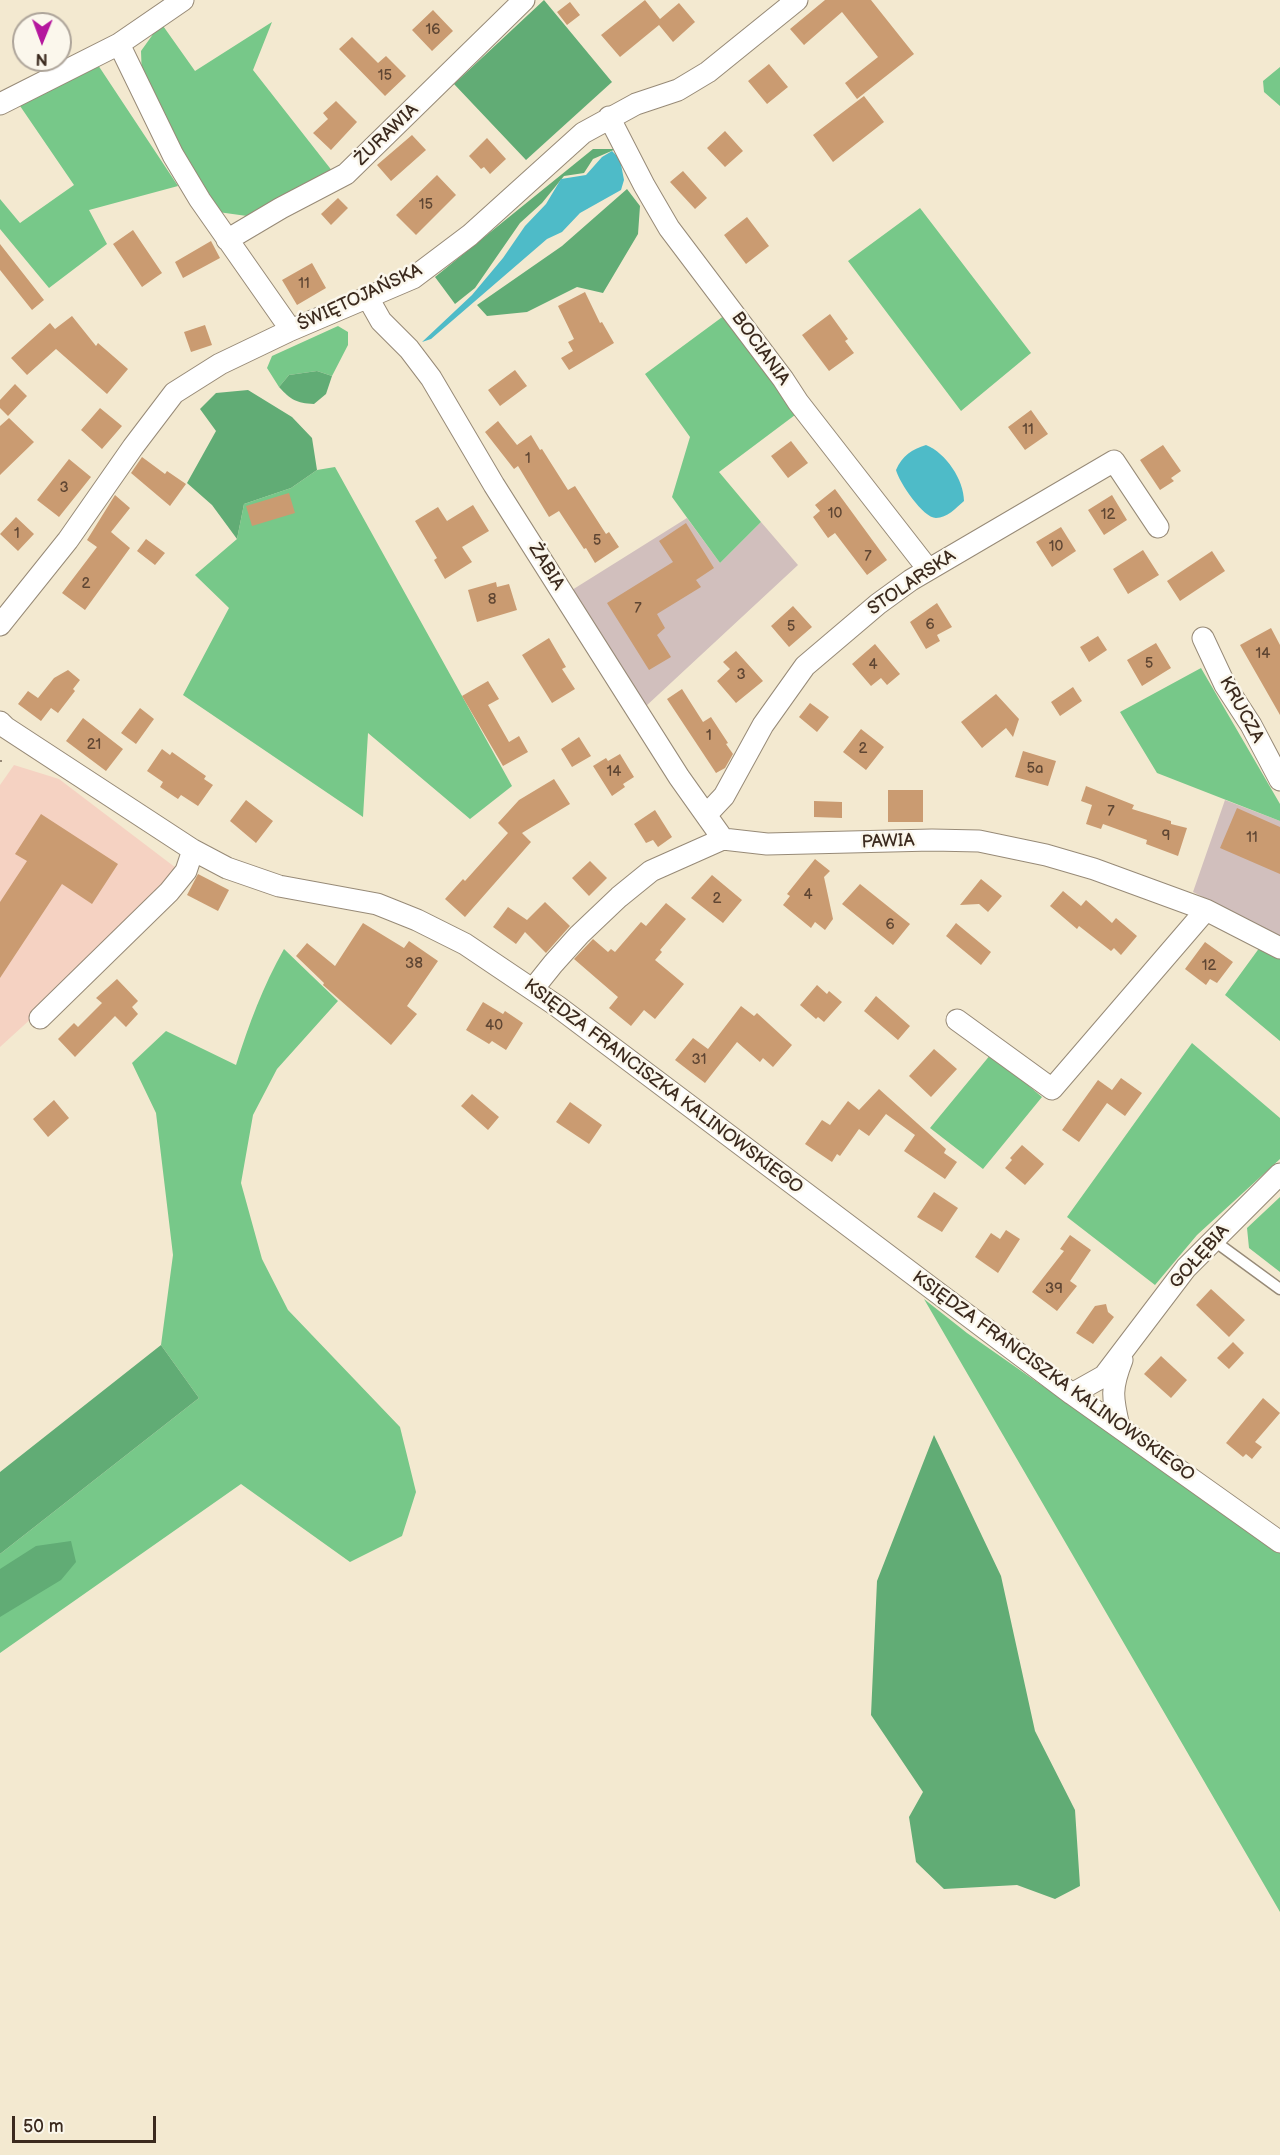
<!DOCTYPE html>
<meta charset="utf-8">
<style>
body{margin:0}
#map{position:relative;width:1280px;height:2155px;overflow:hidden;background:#f3e9d0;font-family:"Balsamiq Sans",sans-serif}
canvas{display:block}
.north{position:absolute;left:12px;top:12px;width:60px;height:60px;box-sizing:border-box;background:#fbf7ec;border:2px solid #aea59a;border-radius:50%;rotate:181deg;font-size:16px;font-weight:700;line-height:24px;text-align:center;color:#3b2a1e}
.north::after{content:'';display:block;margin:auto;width:21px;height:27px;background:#b5179e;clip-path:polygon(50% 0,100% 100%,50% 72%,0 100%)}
.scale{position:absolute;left:12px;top:2116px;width:144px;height:27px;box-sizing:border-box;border:3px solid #3b2a1e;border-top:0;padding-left:8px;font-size:18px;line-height:21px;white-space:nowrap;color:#3b2a1e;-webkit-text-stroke:4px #fbf7ec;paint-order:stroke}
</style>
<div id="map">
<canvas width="1280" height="2155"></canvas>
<div class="north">N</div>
<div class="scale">50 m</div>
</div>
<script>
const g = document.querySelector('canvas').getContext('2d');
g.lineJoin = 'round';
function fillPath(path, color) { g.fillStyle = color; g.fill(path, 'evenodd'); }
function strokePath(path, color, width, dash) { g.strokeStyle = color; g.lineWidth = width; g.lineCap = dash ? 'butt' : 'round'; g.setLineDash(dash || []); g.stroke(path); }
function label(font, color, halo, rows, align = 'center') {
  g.font = font + ' "Balsamiq Sans",sans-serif'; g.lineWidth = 5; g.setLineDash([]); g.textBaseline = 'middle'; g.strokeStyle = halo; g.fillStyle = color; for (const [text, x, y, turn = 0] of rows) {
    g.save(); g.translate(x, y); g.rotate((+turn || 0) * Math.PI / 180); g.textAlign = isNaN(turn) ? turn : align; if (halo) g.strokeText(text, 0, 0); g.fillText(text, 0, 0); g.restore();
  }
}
const built = new Path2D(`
 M14,765l45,14 121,92 -146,145 -34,31v-262z`);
const industrial = new Path2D(`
 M687,518l33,45 41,-41 37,43 -153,142 -73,-117z
 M1225,800l55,21v115l-87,-44z`);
const green = new Path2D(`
 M272,22l-19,48 80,102 -86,44 -29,-4 -76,-133 -1,-28 20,-28 34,48z
 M98,65l80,121 -89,24 18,34 -58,44 -49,-59v-30l20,24 54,-38 -56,-82z
 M1280,67v39l-16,-14 -1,-11z
 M920,208l111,145 -70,58 -113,-150z
 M725,315l74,97 -80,60 42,50 -41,41 -48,-66 18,-60 -45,-63z
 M338,326l10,6v13l-16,31 -15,-5 -28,4 -10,12 -12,-19 5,-12z
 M335,467l177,319 -42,33 -102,-86 -5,84 -180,-122 46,-87 -34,-33 42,-36 7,-35 47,-16 26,-18z
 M1201,668l79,136v17l-123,-48 -37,-61z
 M1260,947l20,12v82l-55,-46z
 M284,949l54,52 -61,68 -24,46 -12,68 21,76 26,51 112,117 16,65 -14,44 -52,26 -109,-78 -241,169v-99l199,-156 -38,-53 12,-90 -17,-142 -24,-50 34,-32 70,34c13,-41 27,-79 48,-116z
 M1192,1043l88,75v41l-83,76 -42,50 -88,-68z
 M991,1054l51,43 -59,72 -53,-41z
 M1280,1197v75l-31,-24 -2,-20z
 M924,1299l43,34 313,219v360z`);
const forest = new Path2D(`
 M544,0l68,82 -86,78 -72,-76z
 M593,149h23l-23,10 -9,14 -20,3 -22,27 -22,20 -45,65 -20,16 -20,-27z
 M627,189l13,17 -2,28 -35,59 -26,-6 -50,25 -40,4 -10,-11 85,-59z
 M317,371l15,5 -6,18 -12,10c-18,-1 -23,-4 -35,-17l10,-12z
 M248,390l44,27 20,21 5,32 -26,18 -47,16 -7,35 -25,-34 -25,-22 29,-52 -16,-22 16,-16z
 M161,1345l38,53 -199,156v-82z
 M934,1435l67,141 34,155 40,79 5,76 -25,13 -38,-14 -73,4 -28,-27 -7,-45 14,-25 -52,-77 6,-134z
 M71,1541l5,21 -15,18 -61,37v-48l36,-23z`);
const water = new Path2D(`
 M612,151l8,8 4,21 -3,10 -41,23 -18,19 -15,7 -116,100 -9,3 50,-47 31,-37 22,-32 21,-22 15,-25 25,-4 16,-18z
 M926,445c20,8 38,35 38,56 -8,7 -17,17 -28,17 -13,0 -37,-36 -40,-48 6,-14 16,-21 30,-25z`);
const building = new Path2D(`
 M645,0l15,19 19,-16 16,19 -22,20 -14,-17 -39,32 -19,-22z
 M825,0h46l43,54 -57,45 -12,-16 33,-26 -36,-45 -38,33 -14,-16z
 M570,2l10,13 -13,10 -10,-13z
 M433,10l20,21 -21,20 -20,-21z
 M352,37l26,26 8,-7 20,20 -21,20 -46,-47z
 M769,64l19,23 -21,17 -19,-23z
 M864,96l20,26 -51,40 -20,-27z
 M336,101l21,21 -26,28 -18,-17 15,-14 -5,-6z
 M725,131l18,20 -18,16 -18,-19z
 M412,135l14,15 -35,31 -14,-16z
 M487,138l19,21 -16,15 -6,-7 -3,2 -12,-13z
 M683,171l24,27 -12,11 -25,-27z
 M437,175l19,20 -40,40 -20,-20z
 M338,198l10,10 -17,17 -10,-11z
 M747,217l22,29 -23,18 -22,-29z
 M133,230l29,43 -20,14 -29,-43z
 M211,241l9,17 -37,20 -8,-16z
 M0,244l44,56 -12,10 -32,-40z
 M312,263l14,25 -29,17 -15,-25z
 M585,292l15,31 2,-1 12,21 -45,27 -8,-12 12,-7 -5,-9 6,-3 -16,-33z
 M830,314l18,25 -3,2 9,12 -25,18 -27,-36z
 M72,316l24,30 2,-3 30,26 -21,25 -51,-45 -29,26 -16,-17 39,-35 5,6z
 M205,325l7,20 -21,7 -7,-20z
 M515,370l12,16 -27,20 -12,-16z
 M15,384l12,12 -19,20 -8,-8v-8z
 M100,408l22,18 -20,23 -21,-19z
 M1031,410l17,24 -23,16 -17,-23z
 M9,418l25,24 -34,33v-49z
 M498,421l19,24 14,-10 9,15 2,-1 26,41 7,-4 31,48 3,-2 10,15 -24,16 -9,-15 -2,1 -25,-38 -10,6 -31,-51 -4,3 -29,-37z
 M791,441l17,22 -20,15 -17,-22z
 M1163,445l18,26 -10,7 3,3 -14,9 -20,-30z
 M142,457l23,17 2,-3 19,13 -16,22 -39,-33z
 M69,459l22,18 -32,40 -22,-17z
 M835,489l52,71 -20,15 -32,-42 -7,5 -15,-21 7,-6 -5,-6z
 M289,493l6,20 -43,13 -6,-20z
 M115,495l15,13 -19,24 19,16 -45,62 -23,-17 35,-46 -10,-7z
 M1112,495l15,25 -23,15 -16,-25z
 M473,505l16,26 -27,16 10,15 -27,17 -11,-19 3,-2 -22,-37 23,-14 9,14z
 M16,517l18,17 -16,17 -18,-17z
 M686,523l28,45 -18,12 5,7 -44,27 8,14 -8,7 14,22 -22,13 -42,-67 66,-41 -14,-21z
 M1061,527l15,24 -24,16 -16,-25z
 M146,539l19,14 -10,12 -18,-14z
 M1143,550l16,25 -31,19 -15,-25z
 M1212,551l13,20 -45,30 -13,-20z
 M496,582l1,5 12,-3 8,26 -40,12 -9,-32z
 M937,603l15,24 -15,8 3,6 -14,8 -16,-27z
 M793,606l19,21 -23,20 -18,-21z
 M1271,628l9,17v70l-40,-70z
 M1098,636l9,14 -18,12 -9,-15z
 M549,638l17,29 -4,2 13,20 -23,14 -30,-48z
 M1156,643l15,25 -29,18 -15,-26z
 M875,644l25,30 -13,11 -6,-7 -10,8 -19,-22z
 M736,651l27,30 -27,22 -19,-22 13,-12 -7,-7z
 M68,670l12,10 -7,9 2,2 -17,22 -7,-5 -10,13 -23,-17 10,-13 10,7 16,-20z
 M488,681l11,18 -11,6 21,37 10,-6 9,16 -25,14 -41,-70z
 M1073,687l9,14 -22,15 -9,-14z
 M682,689l21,33 8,-5 17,26 -2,1 7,10 -8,14 -9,5 -49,-74z
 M996,694l23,25 -6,18 -7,-9 -24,20 -21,-26z
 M810,703l19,14 -12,15 -18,-15z
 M140,708l14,11 -18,25 -15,-11z
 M83,718l40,31 -17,22 -40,-30z
 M861,729l23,18 -18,23 -23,-18z
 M579,737l12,19 -19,11 -11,-18z
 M162,749l8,6 2,-3 34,24 -2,3 9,6 -15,21 -17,-11 -3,4 -18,-12 3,-5 -16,-11z
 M1023,751l33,10 -8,25 -33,-9z
 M620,754l14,23 -11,7 2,3 -13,9 -19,-30 13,-8 2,3z
 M554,779l16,25 -48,29 9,9 -66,75 -20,-18 18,-20 2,2 43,-48 -10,-10 21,-23z
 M1086,786l48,19 -2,4 39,12v3l16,4 -9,28 -32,-12 1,-4 -44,-16 -2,5 -15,-5 6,-19 -11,-4z
 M888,790h35v32h-35z
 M246,800l27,21 -17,22 -26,-22z
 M814,801l28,1v16l-28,-1z
 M1237,808l43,19v47l-60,-26z
 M655,810l17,27 -14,10 -5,-7 -7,3 -12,-19z
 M41,814l77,50 -26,40 -30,-20 -62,94v-76l27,-41 -12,-7z
 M815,859l15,12 -6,6 9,42 -8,11 -10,-8 -4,6 -28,-23 7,-9 -3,-2z
 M590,861l17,17 -18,18 -17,-18z
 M198,874l31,16 -11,21 -31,-16z
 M712,875l30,25 -19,23 -32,-25z
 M981,879l21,17 -14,16 -9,-8 -19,1z
 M860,884l50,40 -17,21 -51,-41z
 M1063,891l18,15 5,-6 26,23 4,-5 21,18 -16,19 -7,-7 -3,3 -32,-25 -2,3 -27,-23z
 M545,902l25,24 -24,27 -21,-21 -9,12 -23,-17 15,-20 19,13z
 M666,903l20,16 -26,31 2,2 -7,8 29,24 -29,35 -11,-9 -13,16 -22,-18 9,-11 -44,-38 19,-20 15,13 3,-3 4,3 26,-30 5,4z
 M363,923l41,25 5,-7 29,20 -31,45 10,8 -26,31 -68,-60 1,-2 -28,-27 11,-13 28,23z
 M956,923l35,29 -10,13 -35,-29z
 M1205,942l28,20 -16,21 -7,-4 -4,6 -21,-16z
 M117,979l21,22 -6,6 6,7 -12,13 -11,-11 -40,41 -17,-18 16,-16 4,4 24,-24 -6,-5z
 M817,985l10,9 2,-3 13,11 -18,20 -6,-5 -2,2 -16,-14z
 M876,996l34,30 -12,14 -34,-29z
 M483,1002l20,12 2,-3 18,12 -17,27 -14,-9 -3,3 -23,-14z
 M741,1006l13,10 3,-3 35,32 -19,22 -10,-9 -3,4 -23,-20 -32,41 -30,-23 18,-22 15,11z
 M934,1049l23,20 -26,28 -22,-21z
 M1121,1078l21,15 -17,23 -18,-13 -28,39 -17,-12 36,-50 14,10z
 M879,1089l67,60 -2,4 13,9 -12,17 -41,-28 11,-16 -29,-21 -17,22 -10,-7 -19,27 -3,-2 -5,8 -27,-18 17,-24 8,5 18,-24 11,9z
 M472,1094l27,23 -11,13 -27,-24z
 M54,1100l15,18 -21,19 -15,-18z
 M570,1102l32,23 -13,19 -33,-22z
 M1022,1145l22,19 -19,21 -20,-17 7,-8 -2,-2z
 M934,1192l24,16 -16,24 -25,-15z
 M1006,1230l14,9 -22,34 -23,-16 16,-24 9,6z
 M1070,1235l21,15 -21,31 7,5 -20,25 -25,-19 32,-41 -4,-2z
 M1211,1289l34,31 -16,17 -33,-32z
 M1106,1304l2,8 6,5 -21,27 -17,-11 19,-27z
 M1233,1342l11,11 -15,16 -12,-11z
 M1161,1356l26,24 -16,18 -27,-24z
 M1263,1398l17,15 -25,29 7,5 -10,12 -6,-5 -3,3 -17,-14z`);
const path = new Path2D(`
 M0,760v2`);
const lane = new Path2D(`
 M1213,1240l67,49`);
const street = new Path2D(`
 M119,44l54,111 27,45 91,130
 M0,104l119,-60 64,-44
 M609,117l35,68 25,43 114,151 15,23 130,167
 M227,240l54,-32 65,-34 178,-174
 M368,298l13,23 28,28 22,29 63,107 185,292 44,62
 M0,625l68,-85 65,-93 41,-54 46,-29 71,-34 122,-52 57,-43 113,-102 53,-29 42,-14 30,-18 89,-72
 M1203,638l22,47 26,40 29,55
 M0,722l5,5 188,123 34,18 52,18 98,18 40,16 48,24 92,62 515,388 208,148
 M707,814l17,-18 39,-71 42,-59 73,-62 33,-24 203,-119 44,66
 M533,989l20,-25 26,-29 40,-38 32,-26 72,-32 44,5 165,-4 47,1 67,14 48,14 112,41 74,38
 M40,1018l129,-126 17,-21 7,-21
 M957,1020l95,69 154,-179
 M1072,1394l32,-18 82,-108 94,-94
 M1119,1426c-7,-29 -8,-38 3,-66`);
const numberNames = [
 ["16",433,30],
 ["15",385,76],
 ["15",426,205],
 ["11",304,284],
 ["11",1028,430],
 ["1",528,459],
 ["3",64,488],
 ["10",835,514],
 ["12",1108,515],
 ["1",17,534],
 ["5",597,541],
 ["10",1056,547],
 ["7",868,557],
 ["2",86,584],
 ["8",492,600],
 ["7",638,609],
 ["6",930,625],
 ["5",791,627],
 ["14",1263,654],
 ["5",1149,664],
 ["4",873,665],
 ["3",741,675],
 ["1",709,736],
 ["21",94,745],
 ["2",863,749],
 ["5a",1035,769],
 ["14",614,772],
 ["7",1111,812],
 ["9",1166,836],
 ["11",1252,838],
 ["4",808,895],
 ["2",717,899],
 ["6",890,925],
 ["38",414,964],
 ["12",1209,966],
 ["40",494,1026],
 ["31",699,1060],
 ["39",1054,1289]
];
const streetNames = [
 ["ŻURAWIA",387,135,-44],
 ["ŚWIĘTOJAŃSKA",360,298,-25],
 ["BOCIANIA",760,349,54],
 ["ŻABIA",546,567,58],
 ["STOLARSKA",912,583,-34],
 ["KRUCZA",1241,710,61],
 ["PAWIA",888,842,-2],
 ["KSIĘDZA FRANCISZKA KALINOWSKIEGO",663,1087,37],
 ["GOŁĘBIA",1200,1257,-48],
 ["KSIĘDZA FRANCISZKA KALINOWSKIEGO",1053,1377,36]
];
fillPath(built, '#f5d2c2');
fillPath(industrial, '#d1bfbd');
fillPath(green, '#77c889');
fillPath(forest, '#61ac75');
fillPath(water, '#4ebbc8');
fillPath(building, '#ca9b71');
strokePath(lane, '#978a77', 13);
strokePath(street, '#978a77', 23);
strokePath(path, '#978a77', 4, [4.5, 4.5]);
strokePath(lane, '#fff', 10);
strokePath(street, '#fff', 21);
label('15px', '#5f4633', null, numberNames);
label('18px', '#3b2a1e', '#fbf7ec', streetNames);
</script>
